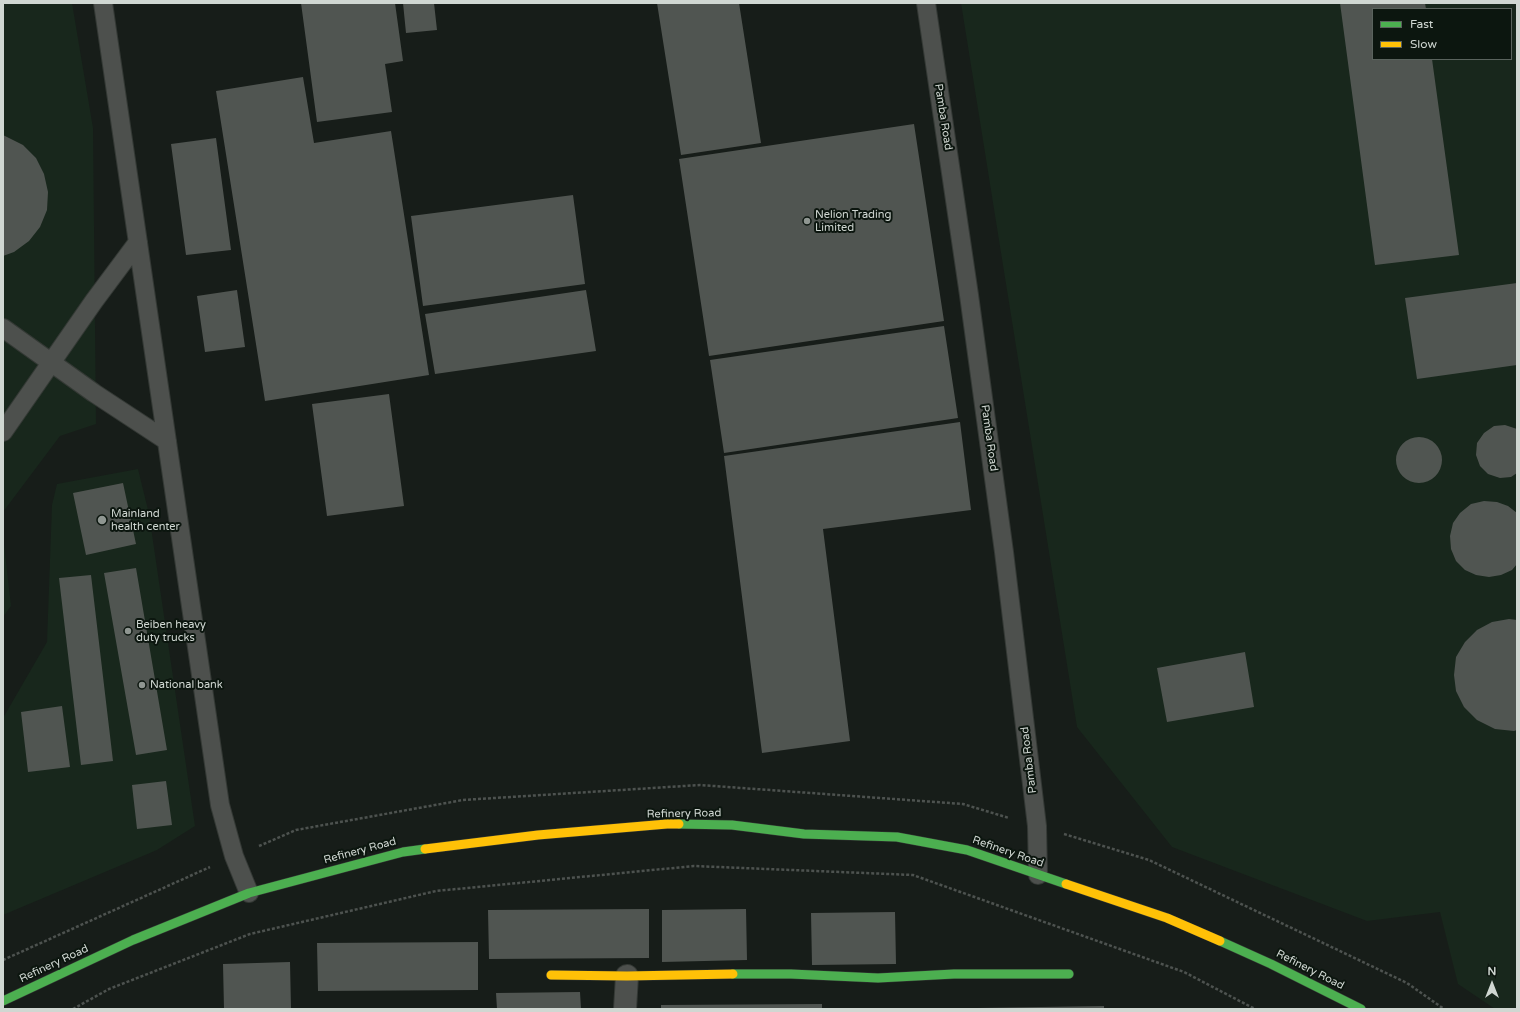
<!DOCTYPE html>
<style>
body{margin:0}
#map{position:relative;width:1520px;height:1012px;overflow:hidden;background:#171d19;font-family:"Varela Round",sans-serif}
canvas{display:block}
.frame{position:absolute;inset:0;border:4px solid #d0d7d2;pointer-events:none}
.legend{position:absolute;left:1372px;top:8px;width:140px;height:52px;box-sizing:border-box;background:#0c160f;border:1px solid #5a635d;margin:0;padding:5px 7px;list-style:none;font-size:12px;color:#d0d7d2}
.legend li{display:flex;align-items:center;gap:8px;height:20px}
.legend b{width:20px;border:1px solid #5a635d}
.north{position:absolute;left:1472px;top:964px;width:40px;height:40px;-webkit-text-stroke:3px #0c160f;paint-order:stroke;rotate:0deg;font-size:11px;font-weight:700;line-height:16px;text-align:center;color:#d0d7d2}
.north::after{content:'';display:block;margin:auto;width:14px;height:18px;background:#d0d7d2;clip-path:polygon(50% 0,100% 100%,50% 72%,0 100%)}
</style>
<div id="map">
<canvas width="1520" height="1012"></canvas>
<div class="frame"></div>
<ul class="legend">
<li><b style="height:5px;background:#4caf50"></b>Fast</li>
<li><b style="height:5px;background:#ffc107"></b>Slow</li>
</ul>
<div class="north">N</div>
</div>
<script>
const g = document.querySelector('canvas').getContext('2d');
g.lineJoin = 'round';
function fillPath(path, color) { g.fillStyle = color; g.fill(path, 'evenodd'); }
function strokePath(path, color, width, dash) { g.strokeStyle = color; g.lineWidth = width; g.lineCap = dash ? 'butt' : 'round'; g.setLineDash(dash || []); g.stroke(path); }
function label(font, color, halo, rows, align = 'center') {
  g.font = font + ' "Varela Round",sans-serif'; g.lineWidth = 4; g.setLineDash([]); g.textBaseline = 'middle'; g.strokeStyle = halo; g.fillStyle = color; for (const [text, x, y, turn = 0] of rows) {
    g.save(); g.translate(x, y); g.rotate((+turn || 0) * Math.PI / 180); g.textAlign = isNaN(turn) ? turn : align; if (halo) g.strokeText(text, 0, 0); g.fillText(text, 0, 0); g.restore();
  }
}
const built = new Path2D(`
 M3,3h69l21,125 3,296 -36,12 -57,76z
 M961,3h556v1006h-22l-37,-25 -18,-72 -73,9 -195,-74 -95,-120zM1373,9h138v50h-138z
 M138,469l11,45 46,312 -38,24 -154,65v-197l44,-76 5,-137 5,-21z
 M3,535l8,71 -8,11z`);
const building = new Path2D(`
 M301,3h94l8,58 -18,3 7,48 -75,10z
 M403,3h31l3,27 -31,3z
 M657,3h82l22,140 -80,12z
 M1340,3h85l1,6h-53v50h59l27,196 -84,10z
 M303,77l11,66 77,-12 38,244 -164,26 -49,-310z
 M914,124l30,197 -235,35 -30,-197z
 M3,135l20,10 13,13 8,16 4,18 -1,18 -7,17 -11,14 -15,11 -11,4z
 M216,138l15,112 -45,5 -15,-111z
 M573,195l12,89 -162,22 -12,-90z
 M1517,283v82l-100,14 -12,-81z
 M237,290l8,57 -40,5 -8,-56z
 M586,290l10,61 -161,23 -10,-60z
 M944,326l14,92 -234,35 -14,-93z
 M389,394l15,112 -77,10 -15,-112z
 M960,422l11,88 -148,19 27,212 -88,12 -38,-297z
 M1505,425l12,4v44l-6,4 -11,1 -12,-4 -8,-8 -4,-11 1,-12 7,-10 10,-7z
 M1396 460a23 23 0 1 1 46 0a23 23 0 1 1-46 0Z
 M123,483l13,61 -50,11 -13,-62z
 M1484,501l13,1 11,4 9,7v51l-5,6 -11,5 -12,2 -13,-2 -11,-5 -9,-9 -5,-12 -1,-13 3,-13 7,-10 11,-9z
 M136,568l31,182 -31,5 -32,-182z
 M91,575l22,186 -32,4 -22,-187z
 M1509,619l8,1v110l-3,1 -19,-2 -18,-9 -13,-13 -8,-16 -2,-16 2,-18 9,-15 12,-12 15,-8z
 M1245,652l9,55 -87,15 -10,-54z
 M62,706l8,61 -42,5 -7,-60z
 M166,781l6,44 -35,4 -5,-44z
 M649,909v49l-160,1 -1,-49z
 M746,909l1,51 -85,2v-52z
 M895,912l1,52 -84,1 -1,-52z
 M478,942v48l-160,1 -1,-48z
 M290,962l1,47h-67l-1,-45z
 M580,992l1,17h-84l-1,-16z
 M822,1004v5h-161v-4z
 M1104,1006v3h-127v-1z`);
const path = new Path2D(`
 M1064,834l85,26 258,123 37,26
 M259,846l37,-16 167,-30 237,-15 263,19 46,14
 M3,960l207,-93
 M73,1009l36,-20 141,-55 186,-43 258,-25 219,9 271,97 71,37`);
const lane = new Path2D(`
 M103,3l117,802 14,51 15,37
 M926,3l43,292 35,257 33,274 1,49
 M3,328l91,65 73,48
 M3,432l91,-131 44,-59`);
const street = new Path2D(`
 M625,1009l2,-33`);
const fast = new Path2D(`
 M679,824l53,1 72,9 93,3 70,13 99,34
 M1220,941l51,23 90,45
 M733,974h58l87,4 76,-4h115
 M3,1001l130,-61 116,-47 154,-41 22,-3`);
const slow = new Path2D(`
 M425,849l113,-14 129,-11h12
 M1066,884l101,34 53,23
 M551,975l76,1 106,-2`);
const markers = [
 [807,221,4,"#8f9691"],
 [102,520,5,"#8f9691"],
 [128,631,4,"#8f9691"],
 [142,685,4,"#8f9691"]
];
const streetNames = [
 ["Pamba Road",943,117,81],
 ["Pamba Road",989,438,82],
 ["Pamba Road",1029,760,-97],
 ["Refinery Road",684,814,-1],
 ["Refinery Road",360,851,-15],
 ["Refinery Road",1008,852,19],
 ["Refinery Road",54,964,-25],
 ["Refinery Road",1310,970,27]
];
const poiNames = [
 ["Nelion Trading",815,215],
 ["Limited",815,228],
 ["Mainland",111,514],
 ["health center",111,527],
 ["Beiben heavy",136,625],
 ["duty trucks",136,638],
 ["National bank",150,685]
];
fillPath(built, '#18271c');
fillPath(building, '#505551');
strokePath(lane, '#343935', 20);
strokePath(street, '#343935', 24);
strokePath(fast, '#343935', 10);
strokePath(slow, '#343935', 10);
strokePath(path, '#4d524f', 2.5, [3, 2]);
strokePath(lane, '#4d504d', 18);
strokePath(street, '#4d504d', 22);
strokePath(fast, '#4caf50', 9);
strokePath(slow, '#ffc107', 9);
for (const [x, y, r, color] of markers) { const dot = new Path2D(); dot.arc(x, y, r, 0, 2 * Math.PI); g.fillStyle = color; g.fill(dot); strokePath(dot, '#0c160f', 1.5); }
label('11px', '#d0d7d2', '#0c160f', streetNames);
label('11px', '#d0d7d2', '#0c160f', poiNames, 'left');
</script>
